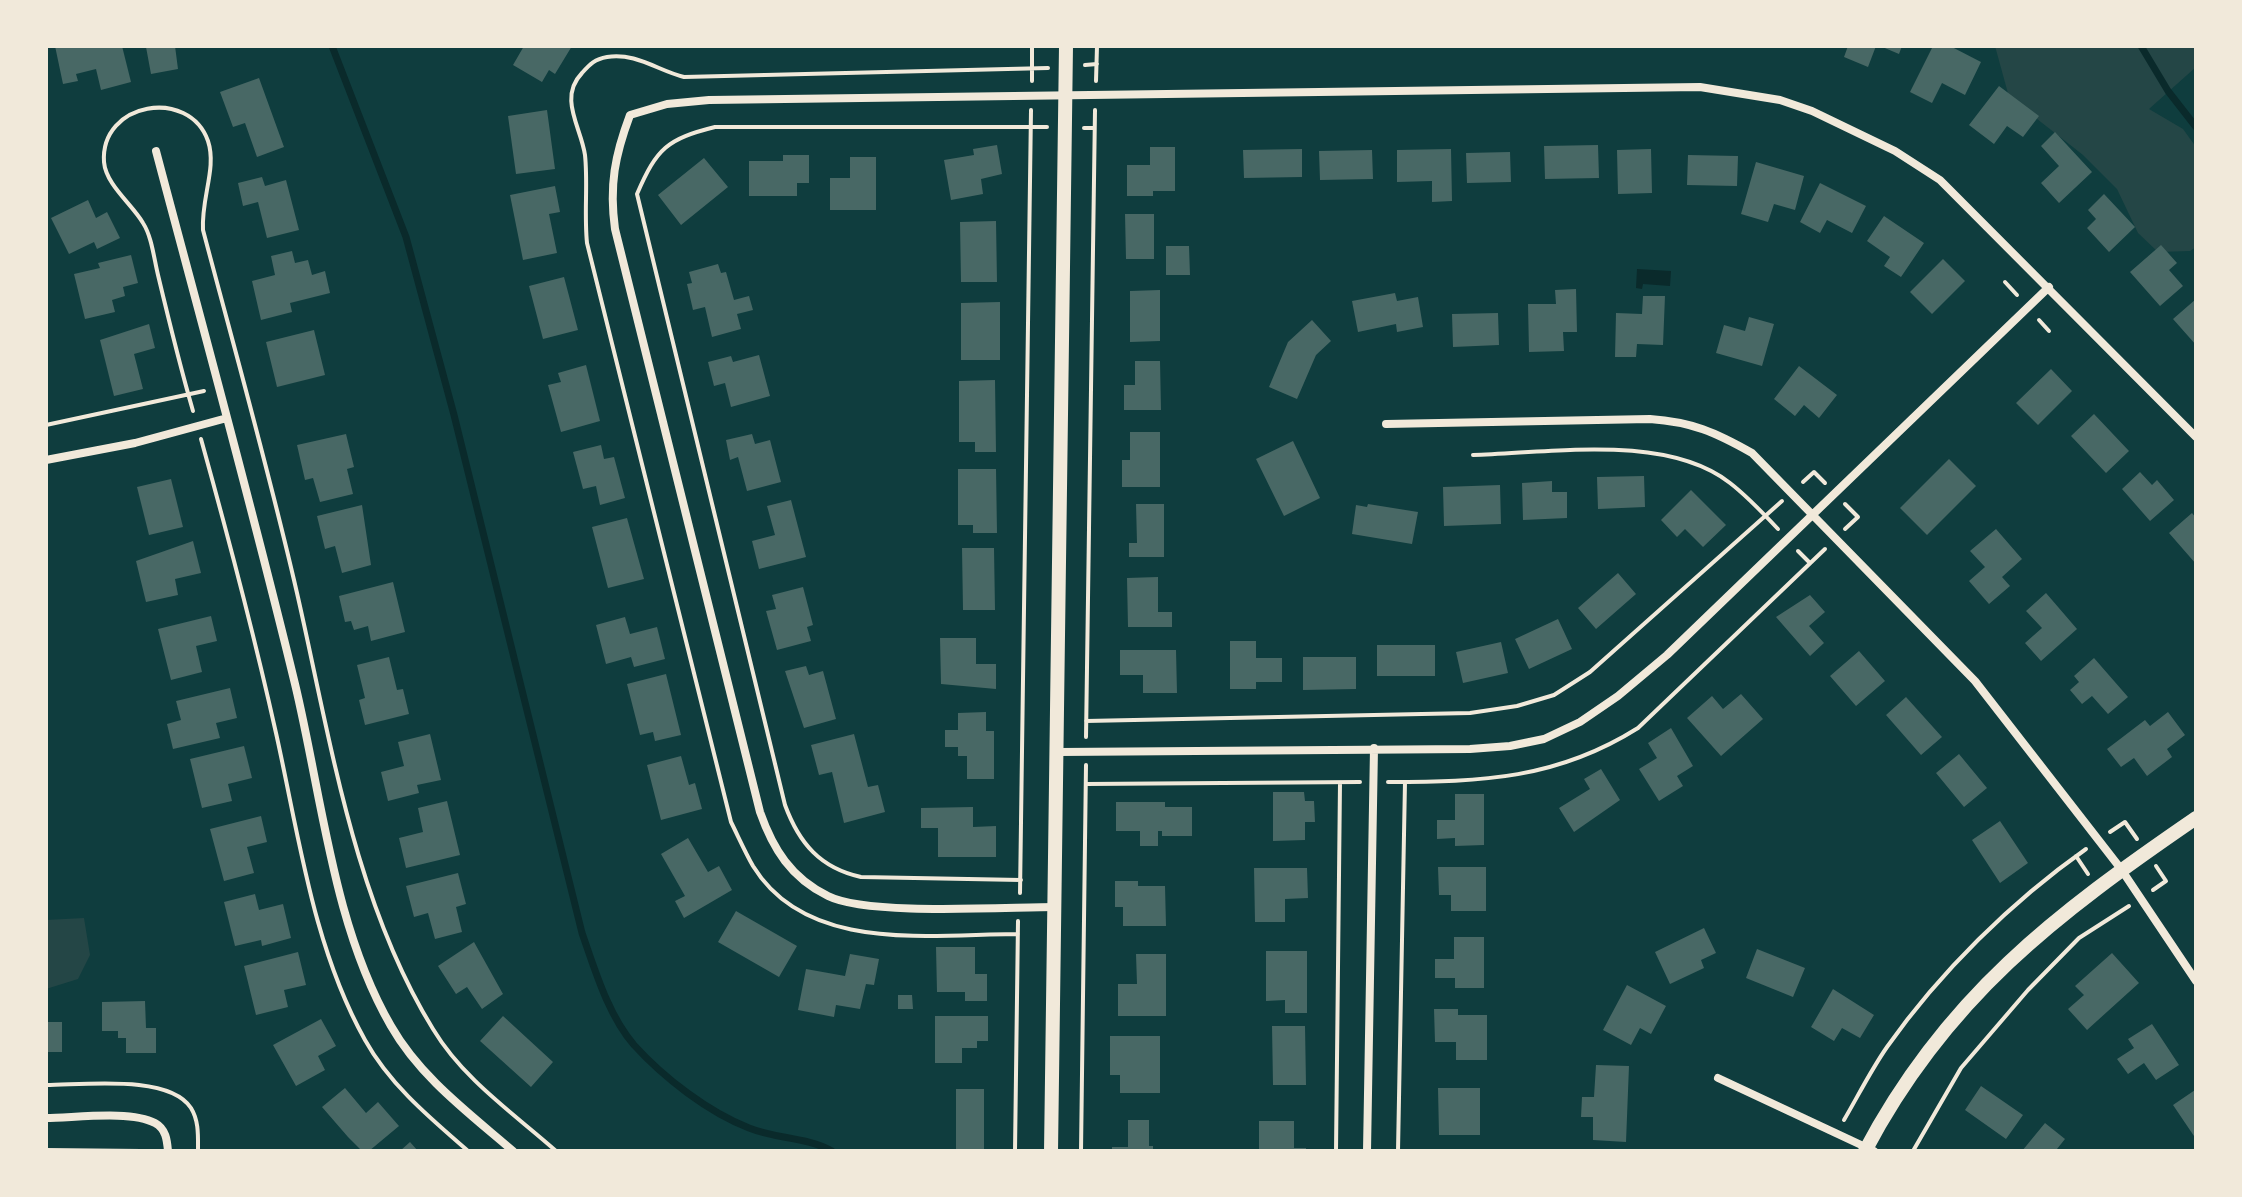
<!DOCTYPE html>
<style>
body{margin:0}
#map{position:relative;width:2242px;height:1197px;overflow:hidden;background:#0f3d3e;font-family:Raleway,sans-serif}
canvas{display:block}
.frame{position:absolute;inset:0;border:48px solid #f1e9da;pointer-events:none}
</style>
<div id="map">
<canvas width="2242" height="1197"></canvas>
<div class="frame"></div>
</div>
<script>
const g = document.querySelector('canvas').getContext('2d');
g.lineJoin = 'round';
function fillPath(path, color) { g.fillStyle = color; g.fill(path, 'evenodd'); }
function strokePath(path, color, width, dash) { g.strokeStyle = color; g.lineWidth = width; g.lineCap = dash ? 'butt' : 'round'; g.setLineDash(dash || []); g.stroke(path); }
const green = new Path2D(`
 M1995,46h201v21l-47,42 34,20 13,18v100l-6,4 -32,1 -20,-19 -21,-44 -34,-34 -74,-58z
 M84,918l6,37 -12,24 -32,10v-69z`);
const water = new Path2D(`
 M1637,269l34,2 -1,15 -27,-2 -1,5 -6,-1z`);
const stream = new Path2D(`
 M332,46l74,191 48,178 128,518c13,37 26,82 52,112 30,33 74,67 115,83 27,11 57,9 83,23
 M2141,46l27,45 28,36`);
const building = new Path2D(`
 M55,46h67l9,36 -30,8 -5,-21 -20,5 2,7 -15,3z
 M175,46l3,23 -27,5 -5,-27z
 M524,46h48l-17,28 -6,-4 -7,12 -29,-17z
 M1848,46h28l-8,21 -24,-10z
 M1880,46h22l-3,8z
 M1933,46h17l31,16 -16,33 -23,-12 -10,20 -22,-11z
 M259,78l25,69 -27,10 -12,-34 -12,4 -13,-35z
 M1999,86l40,30 -16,21 -16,-11 -13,18 -25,-19z
 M547,110l8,59 -39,5 -8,-58z
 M2055,132l37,40 -33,31 -18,-20 18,-17 -18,-20z
 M997,145l5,29 -21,5 2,15 -32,6 -7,-40 30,-5 -1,-6z
 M1598,145l1,33 -54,1 -1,-33z
 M1150,147h25v44h-22v5h-26v-31h23z
 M1302,149v28l-58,1 -1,-28z
 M1451,149l1,52 -20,1v-21l-35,1v-32z
 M1651,149l1,44 -34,1 -1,-44z
 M1372,150l1,29 -53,1 -1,-29z
 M1510,152l1,30 -44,1 -1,-30z
 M783,155h26v28h-12v13h-48v-35h34z
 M1688,155l50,1 -1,30 -50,-1z
 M850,157h26v53h-46v-32h20z
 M704,158l24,29 -47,38 -23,-30z
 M1756,162l48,14 -9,34 -21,-6 -6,18 -27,-8z
 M262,177l3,9 21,-6 13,50 -32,8 -9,-36 -15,4 -5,-23z
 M1820,183l46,23 -14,27 -25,-13 -7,13 -20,-11z
 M555,186l5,26 -11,2 8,39 -34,7 -13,-65z
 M2104,194l31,33 -26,25 -22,-24 9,-9 -8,-9z
 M88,200l8,18 11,-6 13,26 -23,11 -3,-7 -25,12 -18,-36z
 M1125,214h29v45h-28z
 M1884,216l40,27 -23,34 -17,-11 6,-9 -23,-16z
 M996,221l1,61h-36l-1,-60z
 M2161,245l16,18 -8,7 14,16 -23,20 -30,-34z
 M1166,246h23l1,29h-24z
 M292,251l3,12 13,-3 4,15 13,-4 5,22 -40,10 2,9 -31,8 -9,-39 23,-6 -4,-19z
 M131,255l7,28 -15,4 2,9 -13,4 3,12 -30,7 -11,-45 26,-6 -2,-5z
 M1943,259l22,22 -33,33 -22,-22z
 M718,264l3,9 5,-1 8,28 15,-4 4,14 -16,4 4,15 -29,8 -7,-30 -12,3 -6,-26 5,-1 -3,-11z
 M564,277l14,53 -35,9 -14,-53z
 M1576,289l1,43h-14l1,19 -35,1 -1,-48h28l-1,-14z
 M1160,290v51l-30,1v-51z
 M1395,293l2,8 21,-4 5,30 -26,5 -1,-8 -38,8 -6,-31z
 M1643,296h22l-2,49 -26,-1 -1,13h-21l1,-44 26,1z
 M2196,299v46l-23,-26z
 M1000,302v58h-39v-57z
 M1498,313l1,32 -46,2 -1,-33z
 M1749,317l25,7 -12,42 -46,-13 8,-28 21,6z
 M1312,320l19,21 -15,14 -19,44 -28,-12 19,-45z
 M149,324l6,24 -21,6 9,35 -29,7 -14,-56z
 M314,330l11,45 -48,12 -11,-45z
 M759,355l11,41 -39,11 -6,-24 -11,3 -6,-24 23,-6 2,6z
 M1135,361h25l1,49h-37v-25h11z
 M586,365l14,56 -39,11 -13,-47 13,-3 -3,-9z
 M1799,366l38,29 -18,23 -15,-13 -9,11 -21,-17z
 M2051,369l21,22 -34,34 -22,-22z
 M995,380l1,72h-21v-10h-16v-61z
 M2094,414l35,37 -23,22 -35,-37z
 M1130,432h30v55h-38v-27h8z
 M346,434l8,33 -7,2 6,25 -33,8 -7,-24 -8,2 -8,-35z
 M752,434l3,10 15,-4 11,42 -34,9 -9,-34 -8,3 -4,-20z
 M1293,441l27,57 -36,18 -28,-57z
 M601,445l3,14 10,-2 11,41 -25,7 -4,-19 -13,3 -10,-37z
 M1949,459l27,27 -49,49 -27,-27z
 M958,469h38l1,64h-24v-8h-15z
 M2140,472l12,13 5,-5 17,20 -24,21 -28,-32z
 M1644,476l1,31 -47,2 -1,-32z
 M171,479l12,48 -34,8 -12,-48z
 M1552,481v11h15v26l-44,2 -1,-37z
 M1500,485l1,39 -57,2 -1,-39z
 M1691,490l35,35 -23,22 -18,-18 -8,8 -16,-17z
 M791,500l15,57 -47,12 -7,-28 23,-6 -8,-29z
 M1136,504h28v53h-35v-14h8z
 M1368,504l50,8 -6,32 -60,-10 4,-29 11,2z
 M362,505l9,60 -29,8 -7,-27 -10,3 -8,-33z
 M2192,513l4,5v46l-27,-31z
 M627,518l17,61 -36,9 -16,-61z
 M1996,529l26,30 -20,18 8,9 -21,18 -20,-23 16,-14 -15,-16z
 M193,541l8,32 -26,6 3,16 -32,7 -10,-41z
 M962,548h32l1,62h-32z
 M1618,573l18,21 -40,35 -18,-21z
 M1158,577v35h14v15h-44l-1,-49z
 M393,582l12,50 -34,9 -3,-15 -14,4 -3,-9 -6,1 -6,-26z
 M803,587l10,38 -6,2 4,14 -34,9 -11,-39 10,-2 -4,-14z
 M2046,593l31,36 -36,32 -16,-18 17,-15 -16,-17z
 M1810,595l15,17 -16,14 15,17 -14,13 -34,-39z
 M211,616l6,25 -21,5 6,26 -31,8 -13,-51z
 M625,617l5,17 27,-7 8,32 -31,8 -3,-10 -25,7 -10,-39z
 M1558,619l14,30 -43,20 -14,-30z
 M940,638h36v26h20v25l-55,-5z
 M1230,641h26v17h26v24h-26v7h-26z
 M1501,642l7,31 -45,10 -7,-31z
 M1377,645h58v31h-58z
 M1120,650h56l1,43h-34v-18h-23z
 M1859,651l26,30 -29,25 -26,-30z
 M389,657l8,33 6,-1 6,25 -44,11 -6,-25 6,-2 -8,-33z
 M1303,657h53v32l-53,1z
 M2094,658l34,39 -20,17 -16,-18 -10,8 -12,-14 9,-8 -5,-6z
 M806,666l3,9 14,-4 13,48 -32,9 -19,-57z
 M666,674l15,61 -26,6 -2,-9 -13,3 -13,-51z
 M230,688l7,30 -21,5 4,15 -47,11 -6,-25 14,-4 -5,-19z
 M1741,694l22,25 -42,37 -34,-38 25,-22 11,13z
 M1906,697l36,40 -21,18 -35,-40z
 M986,712v19h8v48h-27v-23h-9v-9h-13v-17h13v-17z
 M2168,712l17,23 -18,14 5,8 -25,19 -13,-18 -13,9 -14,-18 38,-29 5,6z
 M1671,728l22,38 -16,10 6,10 -24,15 -20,-32 18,-11 -9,-15z
 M430,734l11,46 -24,5 2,8 -31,8 -7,-29 23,-6 -6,-24z
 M854,734l14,53 10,-2 7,27 -41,11 -12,-51 -13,3 -8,-30z
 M244,746l8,32 -24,6 4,17 -30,7 -12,-49z
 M1959,754l28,34 -23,19 -28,-34z
 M681,756l8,29 6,-2 7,26 -41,11 -14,-55z
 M1601,769l19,31 -46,32 -15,-24 31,-19 -6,-10z
 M1273,792h31l1,9h9l1,21h-10v18l-32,1z
 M1455,794h29v51l-29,1v-8l-18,1v-19h18z
 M447,801l13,54 -54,13 -7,-30 24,-6 -5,-24z
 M1116,802h49v5h27v29h-30v-5h-4v15h-18v-15h-24z
 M973,807v20l23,-1v31h-58v-29h-17v-20z
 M261,816l6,26 -20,5 7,26 -30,8 -14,-52z
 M2000,821l28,42 -28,20 -28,-43z
 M688,838l20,34 11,-6 13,24 -48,28 -9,-17 10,-5 -24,-42z
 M1438,867h48v44h-35v-16h-12z
 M1254,868h53l1,30 -23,1v23h-30z
 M458,873l8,31 -10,3 6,25 -27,7 -7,-26 -14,4 -8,-31z
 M1115,881h23v5h27l1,40h-43v-19h-8z
 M255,894l4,16 24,-6 8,34 -29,8 -1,-6 -26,6 -11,-44z
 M736,911l61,35 -18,31 -61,-35z
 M1704,928l12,25 -15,7 3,8 -34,16 -15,-32z
 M1454,937h30v51h-29v-10h-20v-19h19z
 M474,942l29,52 -21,15 -15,-22 -11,7 -18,-28z
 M936,947h39v27h12v27h-22v-9h-28z
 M1757,949l48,19 -12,29 -47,-19z
 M1266,951h41v62h-22v-13l-19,1z
 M298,952l8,33 -22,5 4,17 -32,8 -12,-49z
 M2112,953l27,30 -52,47 -19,-21 16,-14 -9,-9z
 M850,954l29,5 -5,26 -8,-1 -6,25 -24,-4 -2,12 -36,-7 8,-41 39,7z
 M1136,954h30v62h-48v-32h19z
 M1627,985l39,21 -15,28 -11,-6 -9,17 -28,-15z
 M1833,989l41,26 -14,23 -18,-10 -8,13 -23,-14z
 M898,995h14l1,14h-15z
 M145,1001l1,27h10v25h-30v-15h-8v-7h-16v-29z
 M1434,1009h24v6h29v45h-31v-18h-21z
 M503,1016l50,46 -22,25 -51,-46z
 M935,1016h53v25h-11v7h-15v15h-27z
 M321,1019l15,27 -18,10 7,14 -29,16 -23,-41z
 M46,1022h16v30h-16z
 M2152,1024l27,41 -23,15 -12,-17 -16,11 -11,-15 17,-11 -6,-9z
 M1272,1026h33l1,59h-33z
 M1110,1036h50v57h-40v-18h-10z
 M1596,1065l33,1 -3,76 -33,-2v-23h-12l1,-20h12z
 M1981,1086l42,29 -17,24 -41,-29z
 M345,1088l21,25 12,-11 21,24 -30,25h-7l-14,-14 -26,-30z
 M1438,1088h42v47h-41z
 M956,1089h28v61h-28z
 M2195,1090l1,2v47l-23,-34z
 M1128,1120h21v26h4v5h-41v-4h16z
 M1259,1121h35v27h12v3h-47z
 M2045,1123l20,16 -8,10 2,2h-37z
 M410,1142l8,9h-18z`);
const path = new Path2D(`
 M1085,65l12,-1
 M1032,81v-35
 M1096,81l1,-35
 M1084,128h10
 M2005,282l12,13
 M2039,320l10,11
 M193,411c-13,-45 -24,-90 -35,-136 -4,-16 -6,-38 -15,-52 -11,-19 -37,-38 -39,-61 -4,-60 85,-75 104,-21 9,27 -7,57 -5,89 32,121 66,241 94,363 33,144 57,308 136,436 30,50 80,84 123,122
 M46,425l158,-34
 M201,439c27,97 53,195 75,294 23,103 37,214 89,307 25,45 65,78 103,111
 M1473,455c76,-2 193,-22 257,28 17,13 33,30 48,46
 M1803,482l11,-10 11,11
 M1845,504l13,13 -13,12
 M1798,551l12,12
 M1086,721l384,-8 47,-7 37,-11 36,-23 192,-171
 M1086,737l9,-627
 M1388,782c94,0 169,-3 250,-54l187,-179
 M1086,784l274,-2
 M2110,832l15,-10 12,17
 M2076,856l12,18
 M1021,880l-160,-3c-41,-9 -62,-34 -76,-72l-148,-611c20,-46 30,-55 78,-67h332
 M2153,890l13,-9 -10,-15
 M1020,893l11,-783
 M1018,934c-88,0 -211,20 -265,-68 -8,-14 -15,-30 -22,-44l-144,-579c-3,-29 1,-60 -2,-88 -4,-28 -27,-57 -3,-82 8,-9 13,-14 25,-16 28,-5 52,14 77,20l364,-9
 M46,1085c37,0 123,-11 145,23 8,13 7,28 7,43
 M1844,1120c14,-24 27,-50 43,-73 53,-75 124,-145 199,-198
 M46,1150l95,1
 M1015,1151l3,-230
 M1081,1151l5,-386
 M1336,1151l4,-368
 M1398,1151l7,-369
 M1913,1151l48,-83 67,-78 51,-52 50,-32`);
const minor = new Path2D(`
 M156,151c47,177 96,355 139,533 27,112 38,242 96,342 29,51 78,87 122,125
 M1386,424l264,-5c42,3 65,13 102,34l223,228 146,188 75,112
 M46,460l89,-17 92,-25
 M1059,752l411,-3 40,-3 34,-7 36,-17 38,-26 49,-41 382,-368
 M1056,907c-51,0 -188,9 -228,-11 -37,-18 -55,-47 -68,-84l-145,-583c-6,-44 0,-74 15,-114l37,-11 42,-4 991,-13 80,13 32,11 83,40 45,29 256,257
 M1718,1078l156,73
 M46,1118c28,0 85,-8 109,5 11,6 12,17 13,28
 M1367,1151l7,-403`);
const tertiary = new Path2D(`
 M1051,1151l15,-1105
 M1865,1151c81,-154 191,-237 331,-333`);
fillPath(green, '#244646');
fillPath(water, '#0a2a2b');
strokePath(stream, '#0a2a2b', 7);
fillPath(building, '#486865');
strokePath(path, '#f1e9da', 4);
strokePath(minor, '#f1e9da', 8);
strokePath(tertiary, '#f1e9da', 14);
</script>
